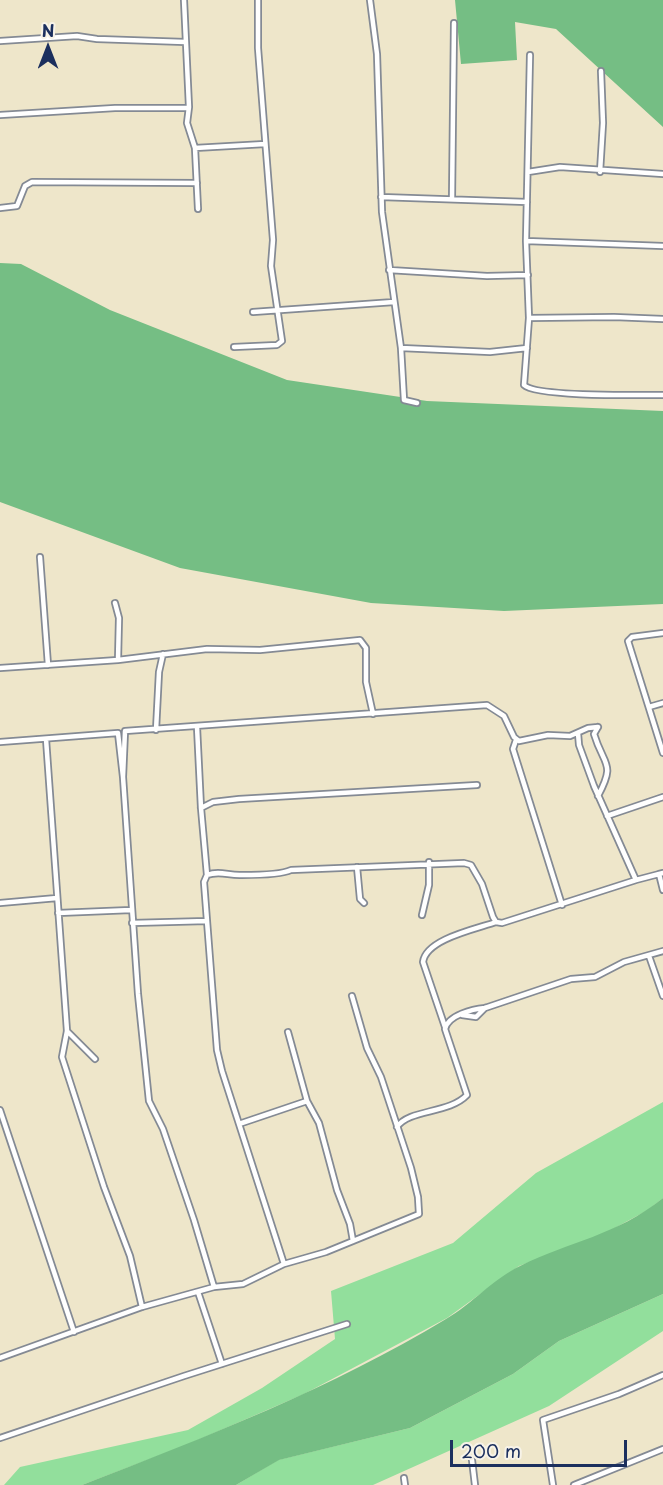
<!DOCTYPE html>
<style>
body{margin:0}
#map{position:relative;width:663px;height:1485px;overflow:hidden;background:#eee6ca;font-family:"Playpen Sans",sans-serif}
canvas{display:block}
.north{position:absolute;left:18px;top:18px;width:60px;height:60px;-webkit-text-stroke:4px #f7f3e8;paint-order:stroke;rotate:0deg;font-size:16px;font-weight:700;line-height:24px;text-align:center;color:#1b2f5e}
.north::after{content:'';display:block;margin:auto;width:21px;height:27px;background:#1b2f5e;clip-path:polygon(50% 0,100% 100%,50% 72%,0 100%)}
.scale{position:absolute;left:450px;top:1440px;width:177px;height:27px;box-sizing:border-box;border:3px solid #1b2f5e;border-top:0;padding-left:8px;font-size:18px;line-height:21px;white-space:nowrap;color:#1b2f5e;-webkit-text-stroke:4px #f7f3e8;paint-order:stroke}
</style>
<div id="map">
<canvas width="663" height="1485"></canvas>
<div class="north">N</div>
<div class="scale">200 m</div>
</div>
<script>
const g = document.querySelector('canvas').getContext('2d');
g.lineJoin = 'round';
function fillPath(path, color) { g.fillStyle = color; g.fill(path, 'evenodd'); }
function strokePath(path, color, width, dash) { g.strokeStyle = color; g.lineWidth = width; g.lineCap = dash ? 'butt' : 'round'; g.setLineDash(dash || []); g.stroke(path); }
const green = new Path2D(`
 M663,1102v96l-15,12 -50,27 -79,29 -72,52 -143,76 -120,52 -102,39h-78l16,-18 168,-37 74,-42 73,-49 -4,-48 122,-48 83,-70z
 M663,1294v37l-114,75 -176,79h-137l42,-25 132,-32 103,-54 46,-33z`);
const forest = new Path2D(`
 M455,0h208v127l-107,-98 -41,-7 2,38 -56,4z
 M0,263l21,1 89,46 177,70 140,21 236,10v193l-159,7 -133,-8 -191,-35 -180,-66z
 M663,1198v96l-104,47 -46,33 -103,54 -131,32 -43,25h-154c124,-48 250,-97 364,-166 26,-15 47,-40 74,-53 50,-25 96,-30 143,-68z`);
const street = new Path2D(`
 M184,0l5,107 -2,16 8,25 3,61
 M370,0l7,54 5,158 19,136 3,52 13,3
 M0,41l77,-5 20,3 88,3
 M530,55l-4,186 3,77 -5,67c12,12 116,10 139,10
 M0,115l115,-7h73
 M195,148l70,-4
 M528,172l32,-5 103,7
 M600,172l3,-49 -2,-52
 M381,197l146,5
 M452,199l2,-176
 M0,208l17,-2 8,-20 7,-4 165,1
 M526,241l137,5
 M389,270l98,6 41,-1
 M253,312l141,-10
 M529,318l85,-1 49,2
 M234,347l43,-2 5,-4 -11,-75 2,-26 -15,-192v-48
 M401,348l89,4 37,-4
 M40,557l8,108
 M115,603l4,15 -1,42
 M663,633l-31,4 -4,4 35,112
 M0,668l118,-8 89,-11 53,1 100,-10 6,8v34l7,32
 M649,707l14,-4
 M197,727l4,81 6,67 -3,7 13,168 5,21 62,193
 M598,727l-4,7c10,33 22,28 4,62
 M156,730l3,-58 4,-18
 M578,733l1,12 15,41 42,94 23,-6
 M46,739l21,292 -5,26 42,130 26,69 12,51
 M516,740l-3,9 49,156
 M0,742l118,-9 5,44 2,-46 362,-26 17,11 10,21 5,4 29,-6 22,1 18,-8 10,-1
 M123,777l15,217 11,107 14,28 31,91 20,67
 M201,808l12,-6 26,-3 238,-14
 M607,816l56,-19
 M357,867l3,32 4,4
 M663,873l-4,1 4,16
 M207,875c13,-5 22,1 35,0 12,0 39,0 49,-5l173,-7 7,2 11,19 11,33 3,5 6,1 134,-43
 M0,903l57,-5
 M58,913l73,-3
 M422,915l7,-30v-23
 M132,923l75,-2
 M649,956l14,40
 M462,1015l14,2 9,-9
 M445,1027l-22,-65c3,-23 53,-33 73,-40
 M67,1031l28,28
 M288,1032l19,69 12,22 18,67 13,34 3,17
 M0,1110l74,222
 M239,1124l68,-23
 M397,1127c12,-18 52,-13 70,-32l-22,-66c3,-14 28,-20 40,-21l86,-29 24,-2 29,-15 39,-11
 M198,1292l24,72
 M0,1358l142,-51 72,-20 29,-3 41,-20 42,-12 93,-38 -1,-17 -7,-29 -30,-91 -14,-29 -15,-52
 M0,1438l184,-62 163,-52
 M472,1460l3,25
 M404,1478l1,7
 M553,1485l-10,-65 76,-26 44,-19
 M574,1485l89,-36`);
fillPath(green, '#92df9c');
fillPath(forest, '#75be84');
strokePath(street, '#848a94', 8);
strokePath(street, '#fff', 4.5);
</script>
